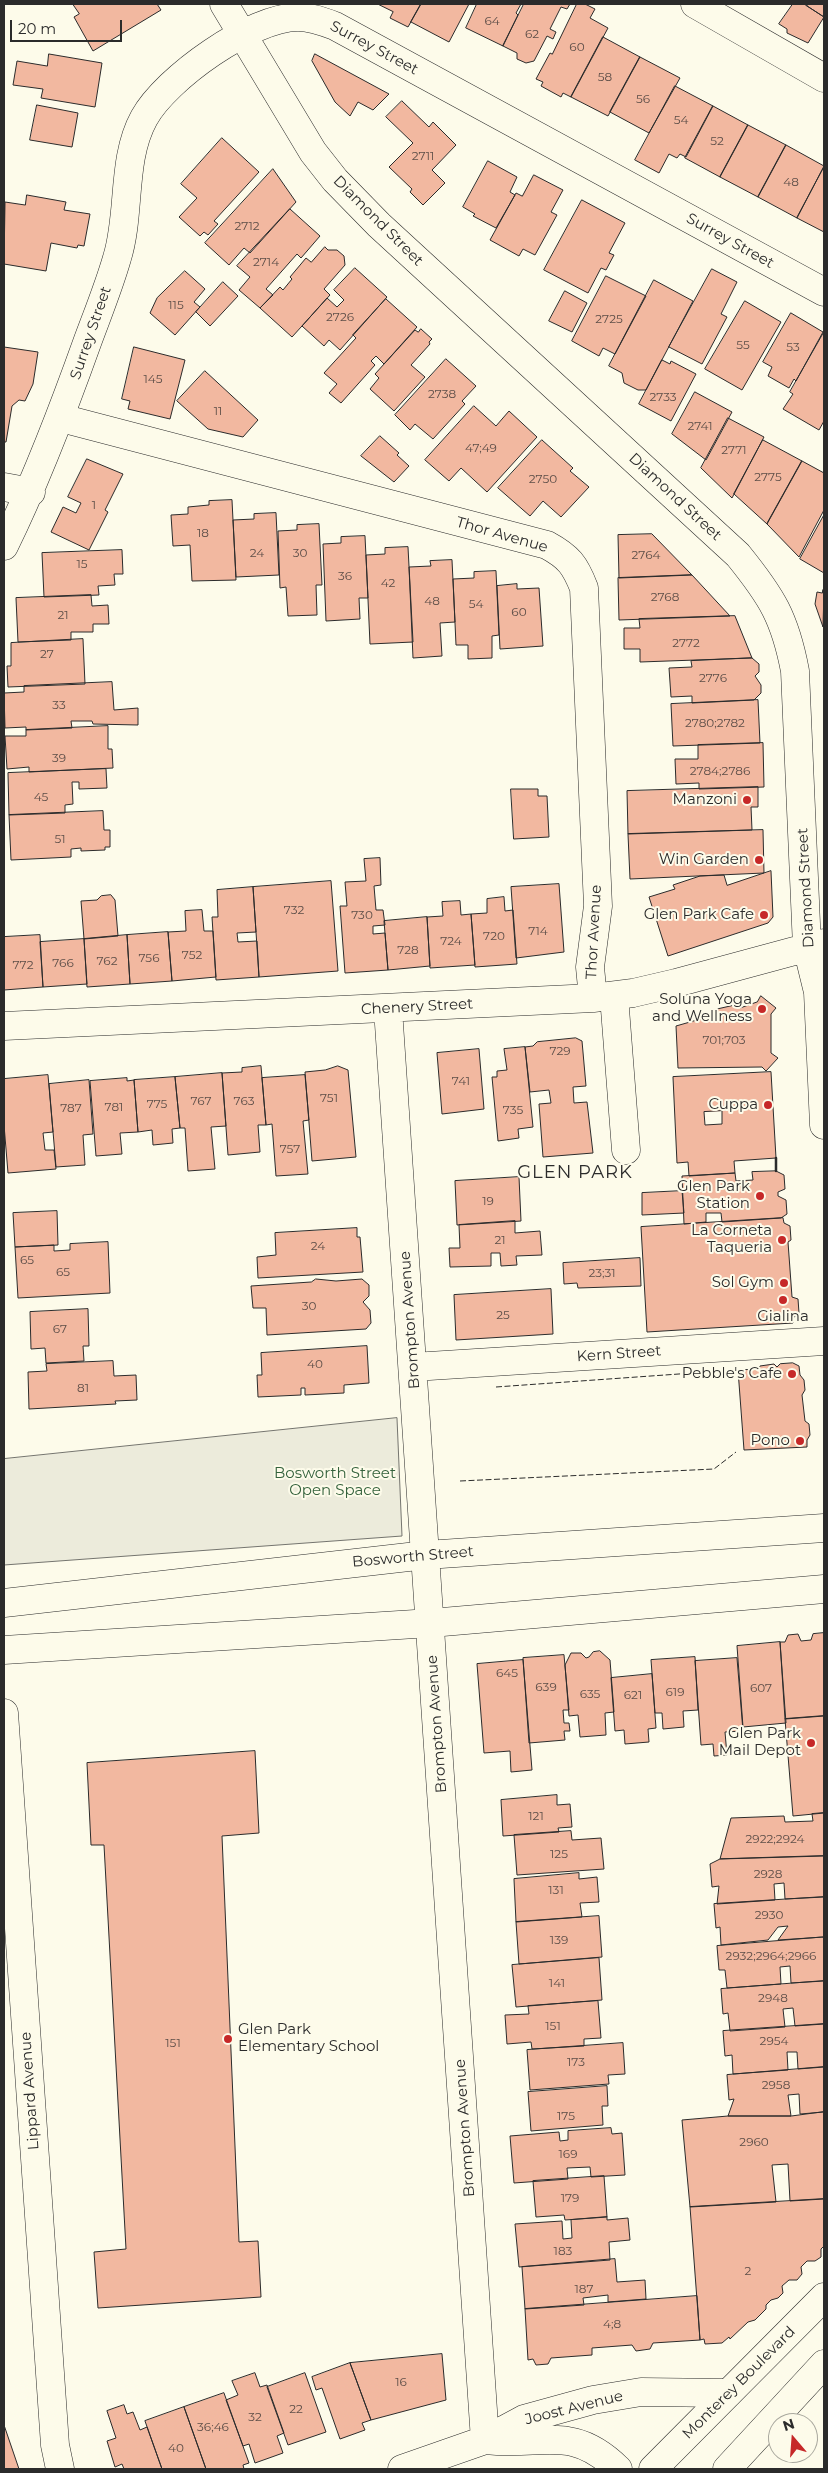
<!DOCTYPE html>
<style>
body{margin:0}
#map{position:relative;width:828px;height:2473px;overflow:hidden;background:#fdfbea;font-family:Montserrat,sans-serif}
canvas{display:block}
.frame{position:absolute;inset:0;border:5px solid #2b2b2b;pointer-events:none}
.north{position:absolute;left:768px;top:2413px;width:50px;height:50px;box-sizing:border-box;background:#fdfbea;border:1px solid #a9a89e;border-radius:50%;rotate:342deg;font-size:14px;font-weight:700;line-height:20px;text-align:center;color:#2b2b2b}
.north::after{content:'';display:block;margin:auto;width:18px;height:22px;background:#c62828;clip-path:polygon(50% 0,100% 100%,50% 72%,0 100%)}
.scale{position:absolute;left:10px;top:20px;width:112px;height:22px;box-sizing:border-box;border:2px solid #2b2b2b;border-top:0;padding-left:6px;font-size:15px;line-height:18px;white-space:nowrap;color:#2b2b2b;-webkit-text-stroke:4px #fdfbea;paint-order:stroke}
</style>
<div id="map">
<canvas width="828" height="2473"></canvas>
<div class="frame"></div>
<div class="north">N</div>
<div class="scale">20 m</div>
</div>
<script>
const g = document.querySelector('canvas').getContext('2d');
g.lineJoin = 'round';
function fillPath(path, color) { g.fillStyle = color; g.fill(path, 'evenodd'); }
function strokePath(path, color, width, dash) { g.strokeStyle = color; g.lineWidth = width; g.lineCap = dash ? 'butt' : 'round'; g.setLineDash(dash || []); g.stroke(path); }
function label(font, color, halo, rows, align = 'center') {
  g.font = font + ' Montserrat,sans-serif'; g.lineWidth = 4; g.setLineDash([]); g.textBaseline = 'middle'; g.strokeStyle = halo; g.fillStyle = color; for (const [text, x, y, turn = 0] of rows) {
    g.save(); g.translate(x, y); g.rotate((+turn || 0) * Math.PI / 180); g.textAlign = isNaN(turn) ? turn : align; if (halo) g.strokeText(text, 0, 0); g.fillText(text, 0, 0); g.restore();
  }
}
const green = new Path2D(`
 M397,1418l5,118 -398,29v-106z`);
const building = new Path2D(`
 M73,4h84l4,6 -68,41 -19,-34 5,-3z
 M378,4h43l-13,23 -18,-9 3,-6z
 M421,4h48l-20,38 -38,-20z
 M477,4h44l-5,9 2,2 -15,31 -37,-18z
 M524,4h46l-3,5 -6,-2 -11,22 6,3 -3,7 -6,-3 -13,25 -8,2 -9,-4v-6l-14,-7z
 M577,4h8l10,5 -5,9 18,10 -37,69 -8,-4 -2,4 -20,-11 2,-4 -7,-3 14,-26 2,1z
 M793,4h11l20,13 -16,26 -21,-10v-4l-8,-5z
 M809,4h15v13l-17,-11z
 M603,37l37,20 -32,59 -37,-19z
 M49,54l53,9 -7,44 -54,-9 2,-9 -30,-4 4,-24 30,5z
 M315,54l74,40 -16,16 -15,-8 -8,14 -15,-14 -23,-41z
 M640,57l40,21 -31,55 -39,-21z
 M675,86l38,20 -27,51 -6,-3 -3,4 -8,-4 -10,19 -24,-13z
 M402,101l27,26 4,-5 23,23 -24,25 13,13 -22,22 -13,-13 2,-3 -23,-22 24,-24 -27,-26z
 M37,105l41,8 -6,34 -42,-7z
 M713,106l35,19 -28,52 -35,-19z
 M748,125l38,20 -28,52 -38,-20z
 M222,138l37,34 -45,49 4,3 -10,11 -4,-3 -4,4 -21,-19 18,-19 -16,-14z
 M786,145l38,21 -27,52 -39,-21z
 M488,161l29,16 -7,15 5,3 -19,33 -23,-12 2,-2 -12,-7z
 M824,167v65l-27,-14z
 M273,169l23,33 -46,51 -6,-5 -15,17 -24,-22z
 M534,175l29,15 -12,22 6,3 -22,40 -12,-6 -4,7 -29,-16 26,-47 6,3z
 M27,195l39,7 -2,8 26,4 -6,32 -6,-1 -1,3 -26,-5 -5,28 -42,-7 1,-62 20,3z
 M582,200l43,23 -16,30 5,2 -8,15 -5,-2 -13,25 -44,-23z
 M290,209l30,27 -19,22 -4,-4 -31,35 7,6 -13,13 -21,-18 11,-13 -13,-11z
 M325,247l3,3h9l7,6 1,9 -21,24 6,6 -38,42 -32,-29 20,-21 3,3 9,-11 -2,-2 16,-19 5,4z
 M355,268l32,29 -47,53 -11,-10 -5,6 -22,-20 25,-28 10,9 7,-7 -10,-10z
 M712,269l25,13 -16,32 6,3 -25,47 -33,-17z
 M185,271l20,18 -11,13 6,5 -25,28 -25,-22 7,-15z
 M606,276l40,20 -31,58 -12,-6 -4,8 -27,-15z
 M654,280l39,21 -47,89h-8l-14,-7 -2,-10 -13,-7z
 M223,282l15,14 -28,30 -14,-14z
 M565,291l22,12 -15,29 -23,-11z
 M386,299l31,28 -33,37 -8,-8 -5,5 4,4 -34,38 -12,-10 8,-9 -13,-11 32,-35 -3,-3z
 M745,301l36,21 -39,68 -37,-21z
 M791,313l32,19 -27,49 -2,-2 -5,9 -21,-12 4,-9 -9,-5z
 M421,329l11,10 -3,3 1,2 -19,21 14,12 -31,34 -24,-22 9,-11 -4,-4 40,-44 3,2z
 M824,332v89l-5,9 -36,-21 10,-15 -3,-2z
 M4,347l34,5 -5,32 -8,17 -6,-1 -7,6 -6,36h-2z
 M134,347l51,13 -15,59 -42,-10 2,-8 -8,-2z
 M446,359l30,27 -14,15 3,3 -32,35 -18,-15 -5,6 -15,-15z
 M662,360l8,4 1,-3 25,13 -25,47 -32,-17z
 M205,371l53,49 -15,17 -35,-8 -31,-28z
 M695,392l37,20 -26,48 -34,-26z
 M474,406l22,20 13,-15 28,26 -50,55 -26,-24 -12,13 -24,-21z
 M728,418l36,19 -32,61 -31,-30z
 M380,436l19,17 -2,2 12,11 -15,16 -33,-26z
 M542,440l31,28 -3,3 19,16 -28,30 -18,-16 -13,15 -32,-28z
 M763,440l39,21 -35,63 -33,-30z
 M87,459l36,15 -18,36 3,2 -19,38 -38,-18 12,-25 13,6 5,-10 -13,-6z
 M802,461l22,12v37l-25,47 -32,-33z
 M232,500l4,80 -44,1 -2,-36 -17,1 -2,-31 17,-1v-7l21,-2v-4z
 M276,513l3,62 -43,2 -3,-57 21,-1v-5z
 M824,515v58l-24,-14z
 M319,524l3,61h-6l1,30 -29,1 -2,-29 -6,1 -2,-57 19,-1v-5z
 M652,534l40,41 -73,3 -1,-43z
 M365,536l3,62h-9l1,21 -34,2 -3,-77 18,-1v-6z
 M408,547l5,95 -43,2 -4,-89 19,-1v-6z
 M122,550l1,24h-9l1,11 -17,1 1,9 -55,2 -2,-44z
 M452,560l3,62 -15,1 2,33 -29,2 -4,-91 22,-1 -1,-5z
 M496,571l3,64 -7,1v22l-24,1v-14h-12l-3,-66 21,-1v-6z
 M692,575l38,41 -111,4 -1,-42z
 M517,584v5l22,-1 4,58 -43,3 -3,-63z
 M823,590l1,1 -1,36 -8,-23 2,-12 5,1z
 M91,595l1,11 16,-1 1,19h-16v8h-22v8l-53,2 -2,-44z
 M735,616l17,42 -112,4v-13h-16v-21h16l-1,-9z
 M83,639l2,45 -77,3 -1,-21h4v-23z
 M752,658l7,6v8l-4,4 6,9v8l-7,7 -62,3v-7l-21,1 -2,-29 23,-1 -1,-6z
 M112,682l2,28 24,-2v17l-45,-1 -1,-3h-21l1,7 -46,2v-3l-21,1 -1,-35 20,-1v-6z
 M758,700l2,43 -87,3 -2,-42z
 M108,726v23h4l1,19 -84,4v-5l-22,2 -2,-33h21v-6z
 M763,743l1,44 -65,2v-6l-23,1 -1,-25h23v-14z
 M106,769l1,19 -28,1v-7h-7l1,22 -8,1v8l-56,2 -1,-42z
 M758,787v20h-7l1,23 -124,4 -1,-43z
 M511,789h27v7h9l2,41 -35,2z
 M103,811l1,19h6v17h-5v3l-24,1v-3l-10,1v8l-60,3 -2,-45z
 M763,830l1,43 -134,6 -2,-45z
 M380,858l1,27 -7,1 2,24h7l2,15 -12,1v8l12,-1 3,37 -43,3 -5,-67h7l-2,-24 21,-1 -2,-22z
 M771,871l2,46 -5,6 -100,33 -19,-59 26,-8 -2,-4 27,-9 24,-1 3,10z
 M331,881l7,90 -79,6 -6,-90z
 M559,884l5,68 -48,6 -5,-71z
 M253,887l3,45 -19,1 1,9 19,-1 2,36 -43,3 -4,-63h6l-1,-27z
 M111,895l4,5 3,36 -34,3 -3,-38 16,-1 4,-4z
 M504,897l1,14 8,-1 4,54 -42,3 -4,-53 16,-1v-14z
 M460,901l1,14 10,-1 4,51 -45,3 -3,-51 16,-1 -1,-14z
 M202,910l2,21h9l3,46 -44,4 -4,-49 18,-1 -1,-20z
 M427,917l3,49 -42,4 -4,-49z
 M168,932l4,49 -42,3 -3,-49z
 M40,935l3,52 -39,3v-53z
 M127,935l3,49 -43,3 -3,-48z
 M84,939l3,45 -44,3 -3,-45z
 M761,996l15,12 -5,6v39l7,5 -12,13 -4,-4 -84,1 -2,-42 42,-12 -1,-5 22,-5 1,4 17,-6z
 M576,1038l6,3 4,45 -13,1 1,16 13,-1 6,51 -50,4 -4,-53 12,-1 -2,-13 -19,2 -5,-45 8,-1 4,-4z
 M525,1047l8,80 -15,2 1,9 -21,3 -6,-64h5v-6l10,-1 -3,-21z
 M479,1049l5,60 -42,5 -5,-61z
 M261,1066l5,59h-8l2,27 -32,3 -6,-82 20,-1v-4z
 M338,1066l10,4 8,87 -44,4 -7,-89 20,-2z
 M771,1072l5,86 -42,3 1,12 -46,3 -1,-14 -11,1 -4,-86zM722,1111v13l-17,1 -1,-13z
 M222,1073l4,53 -15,1 4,42 -27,2 -3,-43h-5l-5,-51z
 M48,1075l5,57 -10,1 2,17h9l2,19 -48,4 -4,-48v-46z
 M305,1075l4,45 -6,1 5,53 -32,2 -4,-52 -6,1 -4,-47z
 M175,1077l5,51 -8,1 1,14 -20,2 -1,-15 -14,2 -4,-52z
 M127,1078v3l7,-1 4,52 -18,1 2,21 -26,2 -6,-75z
 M89,1080l4,54 -10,1 2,30 -29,2 -7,-83z
 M776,1171l8,4 1,14 -7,3v4l8,4 1,14 -6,4 -59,4 -1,-9h-15v9l-22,2 -2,-48 53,-3 1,8 17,-1 -1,-8z
 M519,1177l2,44 -64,4 -2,-44z
 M682,1191l2,22 -42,2v-22z
 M57,1211l1,34 -43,2 -2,-34z
 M783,1218l1,5 6,3 1,14 -3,2 4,55 6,2 1,14 -6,5v5l-146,9 -6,-105z
 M515,1221v12l25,-2 2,24 -26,1 1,9 -16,1 -1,-13h-9v13l-41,1 -1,-19h11l-1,-23z
 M357,1228v9h3l3,35 -105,6 -1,-21 19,-2 -1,-22z
 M108,1242l2,51 -92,5 -3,-51 39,-2v6l16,-1v-6z
 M640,1258l1,28 -63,2 -1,-5 -13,1 -1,-21z
 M316,1279l20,2 26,-2 7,6v11l-6,6 7,8 1,13 -5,6 -99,6 -1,-27h-13l-2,-22 60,-4z
 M551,1289l2,45 -97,6 -2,-45z
 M88,1309l1,37h-6l1,15 -38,2 -1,-15 -14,1 -1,-37z
 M367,1346l2,37 -25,2v8l-39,2v-7h-4v7l-43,2 -1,-22h5l-1,-22z
 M113,1361l1,15 22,-1 1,25 -22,1 1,3 -87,5 -1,-37 19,-1 -1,-7z
 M793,1363l6,3 1,9 4,5 1,10 -3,5 3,26 4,3 1,11 -3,5v7l-63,3 -6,-80 20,-1 2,-3 14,-2 3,3 3,-3z
 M824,1633v83l-39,3 -5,-77h5l3,-7 10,-1 3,7 10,-1 2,-6z
 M780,1642l6,81 -43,4 -6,-81z
 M600,1651l10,9 4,52 -9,1 1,22 -26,2 -2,-22 -9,1 -4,-51 6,-12h10l5,5 3,-1 4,-5z
 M564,1655l5,55h-6l1,13h5l1,8h-6l1,9 -36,3 -6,-85z
 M695,1657l3,53 -15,1 1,16 -21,2 -1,-16h-7l-4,-53z
 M737,1658l6,73 -18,1 2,23 -13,1 -1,-12 -12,1 -6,-84z
 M523,1660l9,110 -21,2 -1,-21 -26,2 -7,-89z
 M652,1674l4,54 -8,1 1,13 -24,2 -1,-14 -9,1 -4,-53z
 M824,1716v97l-31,3 -8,-97z
 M255,1751l4,82 -37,3 17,406 19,-1 3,56 -163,11 -4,-56 32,-3 -22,-404h-13l-4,-82z
 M557,1795v10l13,-1 2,23 -14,1 1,4 -56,4 -2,-36z
 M824,1813v43l-104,3 11,-41 53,-2 1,6 28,-1 -1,-7z
 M571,1831l1,9 29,-2 3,31 -87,6 -3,-40z
 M824,1856v41l-39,2 -1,-16 -10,1 1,16 -58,4 2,-18 -7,1 -2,-23 10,-5z
 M579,1873v6l18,-2 2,25 -19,1 2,14 -66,5 -2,-43z
 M824,1897v40l-46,3 10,-14 -10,1 -10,13 -47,5 -1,-18 -4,1 -2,-24z
 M599,1916l3,41 -83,7 -3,-42z
 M822,1937h2v44l-33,2 -1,-17 -10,1 1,17 -54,4 -2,-18h-6l-2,-24z
 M599,1958l3,42 -86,7 -4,-42z
 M824,1981v43l-29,2 -2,-18 -10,1 2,18 -55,4 -2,-18 -5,1 -2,-25z
 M598,2001l3,37 -17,1v7l-52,3 -1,-7 -24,2 -2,-29 24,-1 -1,-8z
 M824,2024v43l-26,2 -1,-17h-10l1,18 -55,4 -1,-19 -7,1 -2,-25z
 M623,2043l2,31 -17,1 1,9 -79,6 -3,-40z
 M824,2067v45l-24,2 -1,-20 -11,1 3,21h-63l6,-17 -5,1 -2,-25z
 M607,2086l1,20h-6l1,19 -72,6 -3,-39z
 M824,2112v87l-34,2 -2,-37 -16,1 4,37 -86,5 -8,-87 46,-4h63z
 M611,2128l1,6 10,-1 3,42 -34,2 -1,-10 -23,1 1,11 -54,4 -4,-47 49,-4 1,9 8,-1v-9z
 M604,2176l3,41 -42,3 -1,-5 -28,2 -3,-36z
 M824,2199v47l-3,3v8l-6,4h-8l-6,6 1,7 -5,6h-8l-7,6 1,7 -5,5 -7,2 -5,5v4l-11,11 -7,2 -18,17 -1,-2 -7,6 -17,1 -1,-5 -4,1 -10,-133z
 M607,2217v3l21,-2 2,22 -21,2 1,18 -91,7 -4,-43 47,-3 1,18 9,-1 -1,-18z
 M615,2259l2,23 28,-2 1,19 -38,3v-7l-25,3 1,7 -59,4 -3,-42z
 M697,2296l3,44 -47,3 -3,6 -14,2 -4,-6 -40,3v7l-41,3 -3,6 -12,1 -3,-6 -5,1 -3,-51z
 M442,2354l4,46 -75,20 -21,-57z
 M350,2363l21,57 -9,3 3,7 -25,9 -18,-51 -6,2 -4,-13z
 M255,2373l5,14 7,-2 17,48 -7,3 6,17 -28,10 -6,-19 -6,2 -17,-46 12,-5 -6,-14z
 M305,2373l21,59 -38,13 -21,-58z
 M224,2393l25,70 -6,2 1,4h-38l-22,-62z
 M124,2405l3,9 6,-2 7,18 7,-3 15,42h-38l-2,-5 -7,3 -8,-26 9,-3 -9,-27z
 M184,2407l22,62h-44l-17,-48z
 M4,2425l15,44h-15z`);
const minor = new Path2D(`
 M224,4l89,148 22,28 44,45 359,330c34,42 47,63 57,116l12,276 11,45 6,133
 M695,4l129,74
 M61,418l486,127c22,12 28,20 37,43l14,318 -8,61 3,31
 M4,487l27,5
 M4,546c33,-67 59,-136 84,-206 10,-27 21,-54 29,-82 14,-45 4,-98 27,-140 22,-40 108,-101 154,-101 13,0 24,4 37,9l489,266
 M614,996l12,154
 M388,1009l97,1431
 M4,1026l589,-28 40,-5 43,-10 148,-40
 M413,1367l411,-26
 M4,1713l51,732 5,24
 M486,2440c56,7 85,-17 132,29
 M402,2469l83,-29 39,-21 69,-19 48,-8 87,1`);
const major = new Path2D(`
 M4,1603l422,-48 398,-27
 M4,1650l427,-27 393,-34
 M653,2469l171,-172
 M727,2469l97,-105`);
const fence = new Path2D(`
 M496,1387l197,-14
 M460,1481l254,-12 22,-17`);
const wall = new Path2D(`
 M776,1158v13`);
const markers = [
 [747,800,5,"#c62828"],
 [759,860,5,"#c62828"],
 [764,915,5,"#c62828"],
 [762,1009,5,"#c62828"],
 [768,1105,5,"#c62828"],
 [760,1196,5,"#c62828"],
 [782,1240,5,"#c62828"],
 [784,1283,5,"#c62828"],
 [783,1300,5,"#c62828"],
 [792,1374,5,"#c62828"],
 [800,1441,5,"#c62828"],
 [811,1743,5,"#c62828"],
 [228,2039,5,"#c62828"]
];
const numberNames = [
 ["64",492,21],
 ["62",532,34],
 ["60",577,47],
 ["58",605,77],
 ["56",643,99],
 ["54",681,120],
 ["52",717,141],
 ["2711",423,156],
 ["48",791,182],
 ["2712",247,226],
 ["2714",266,262],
 ["115",176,305],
 ["2726",340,317],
 ["2725",609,319],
 ["55",743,345],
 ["53",793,347],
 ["145",153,379],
 ["2738",442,394],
 ["2733",663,397],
 ["11",218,411],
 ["2741",700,426],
 ["47;49",481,448],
 ["2771",734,450],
 ["2775",768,477],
 ["2750",543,479],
 ["1",94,505],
 ["18",203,533],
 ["24",257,553],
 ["30",300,553],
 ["2764",646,555],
 ["15",82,564],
 ["36",345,576],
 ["42",388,583],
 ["2768",665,597],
 ["48",432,601],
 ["54",476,604],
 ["60",519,612],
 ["21",63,615],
 ["2772",686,643],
 ["27",47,654],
 ["2776",713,678],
 ["33",59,705],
 ["2780;2782",715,723],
 ["39",59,758],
 ["2784;2786",720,771],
 ["45",41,797],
 ["51",60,839],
 ["732",294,910],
 ["730",362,915],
 ["714",538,931],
 ["720",494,936],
 ["724",451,941],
 ["728",408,950],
 ["752",192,955],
 ["756",149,958],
 ["762",107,961],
 ["766",63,963],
 ["772",23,965],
 ["701;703",724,1040],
 ["729",560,1051],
 ["741",461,1081],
 ["751",329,1098],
 ["767",201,1101],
 ["763",244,1101],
 ["775",157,1104],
 ["781",114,1107],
 ["787",71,1108],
 ["735",513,1110],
 ["757",290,1149],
 ["19",488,1201],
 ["21",500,1240],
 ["24",318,1246],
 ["65",27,1260],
 ["65",63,1272],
 ["23;31",602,1273],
 ["30",309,1306],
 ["25",503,1315],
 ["67",60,1329],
 ["40",315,1364],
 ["81",83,1388],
 ["645",507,1673],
 ["639",546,1687],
 ["607",761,1688],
 ["619",675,1692],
 ["635",590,1694],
 ["621",633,1695],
 ["121",536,1816],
 ["2922;2924",775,1839],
 ["125",559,1854],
 ["2928",768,1874],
 ["131",556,1890],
 ["2930",769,1915],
 ["139",559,1940],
 ["2932;2964;2966",771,1956],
 ["141",557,1983],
 ["2948",773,1998],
 ["151",553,2026],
 ["2954",774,2041],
 ["151",173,2043],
 ["173",576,2062],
 ["2958",776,2085],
 ["175",566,2116],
 ["2960",754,2142],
 ["169",568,2154],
 ["179",570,2198],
 ["183",563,2251],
 ["2",748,2271],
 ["187",584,2289],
 ["4;8",612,2324],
 ["16",401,2382],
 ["22",296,2409],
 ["32",255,2417],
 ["36;46",213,2427],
 ["40",176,2448]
];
const streetNames = [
 ["Surrey Street",374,48,28],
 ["Diamond Street",378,221,45],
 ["Surrey Street",730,241,29],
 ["Surrey Street",91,333,-71],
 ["Diamond Street",675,497,43],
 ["Thor Avenue",502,535,16],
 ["Diamond Street",806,888,-93],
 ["Thor Avenue",594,932,-87],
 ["Chenery Street",417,1007,-3],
 ["Brompton Avenue",410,1320,-94],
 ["Kern Street",619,1354,-4],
 ["Bosworth Street",413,1557,-5],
 ["Brompton Avenue",437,1724,-94],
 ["Lippard Avenue",30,2091,-94],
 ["Brompton Avenue",465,2128,-94],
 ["Monterey Boulevard",739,2383,-45],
 ["Joost Avenue",574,2408,-14]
];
const poiNames = [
 ["Manzoni",737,800],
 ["Win Garden",749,860],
 ["Glen Park Cafe",754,915],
 ["Soluna Yoga",752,1000],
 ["and Wellness",752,1017],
 ["Cuppa",758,1105],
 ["Glen Park",750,1187],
 ["Station",750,1204],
 ["La Corneta",772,1231],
 ["Taqueria",772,1248],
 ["Sol Gym",774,1283],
 ["Gialina",783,1317,"center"],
 ["Pebble's Cafe",782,1374],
 ["Pono",790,1441],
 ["Glen Park",801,1734],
 ["Mail Depot",801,1751],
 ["Glen Park",238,2030,"left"],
 ["Elementary School",238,2047,"left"]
];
const parkNames = [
 ["Bosworth Street",335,1474],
 ["Open Space",335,1491]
];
const quarterNames = [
 ["GLEN PARK",575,1173]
];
fillPath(green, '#ecebdb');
strokePath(green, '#74746e', 1);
fillPath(building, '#f2b8a0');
strokePath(building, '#2b2b2b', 1);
strokePath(minor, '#2b2b2b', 29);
strokePath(major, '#2b2b2b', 29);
strokePath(minor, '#fdfbea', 28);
strokePath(major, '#fdfbea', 28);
strokePath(fence, '#2b2b2b', 1, [6, 2.5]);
strokePath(wall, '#2b2b2b', 2.5);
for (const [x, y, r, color] of markers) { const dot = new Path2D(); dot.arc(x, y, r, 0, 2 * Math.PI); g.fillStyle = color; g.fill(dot); strokePath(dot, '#fdfbea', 2); }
label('12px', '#5d4e48', null, numberNames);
label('15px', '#2b2b2b', '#fdfbea', streetNames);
label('15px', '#2b2b2b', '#fdfbea', poiNames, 'right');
label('15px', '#34623c', '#fdfbea', parkNames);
g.letterSpacing = '1px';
label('18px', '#2b2b2b', '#fdfbea', quarterNames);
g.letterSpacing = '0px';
</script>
